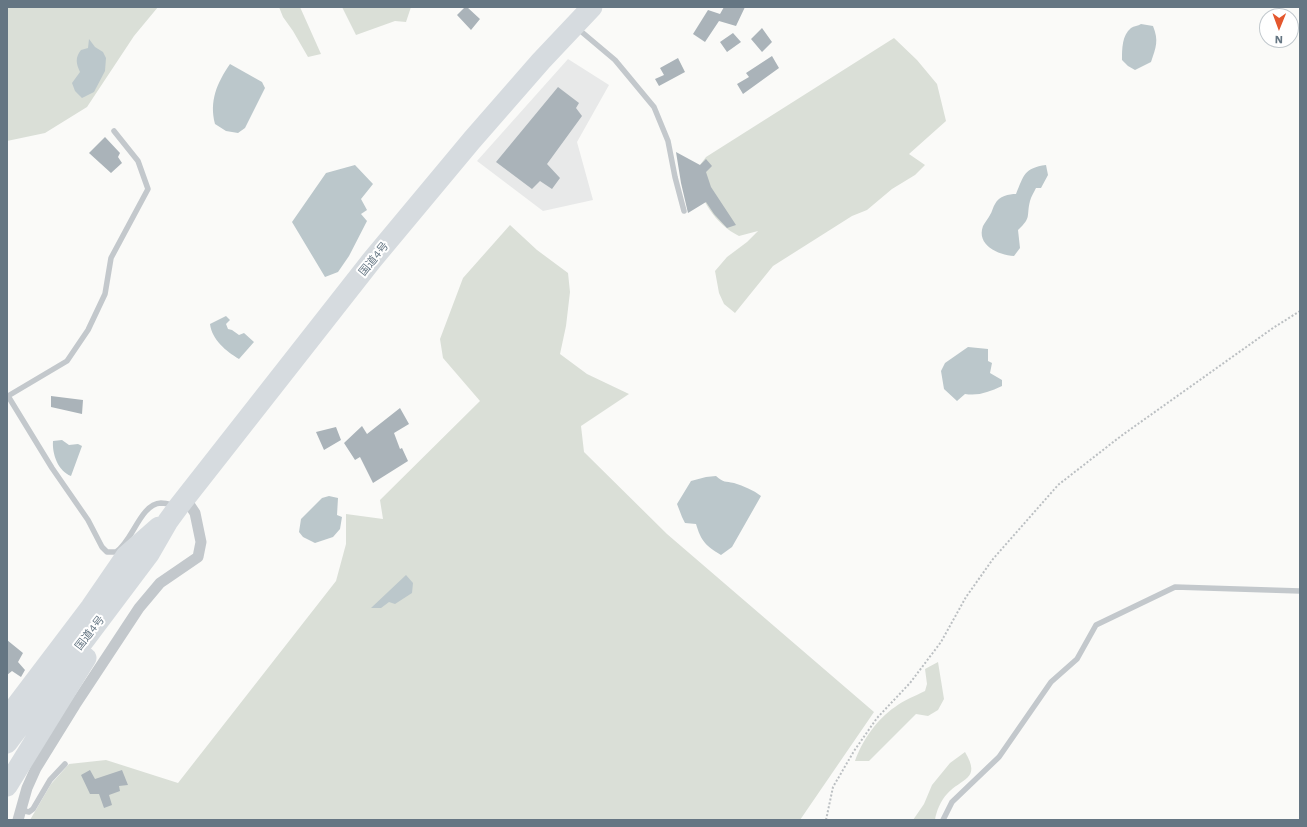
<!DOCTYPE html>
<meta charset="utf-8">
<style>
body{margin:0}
#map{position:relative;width:1307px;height:827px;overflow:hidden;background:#fafaf8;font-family:"Work Sans",sans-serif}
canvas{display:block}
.frame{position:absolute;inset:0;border:8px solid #657683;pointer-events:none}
.north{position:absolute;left:1259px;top:8px;width:40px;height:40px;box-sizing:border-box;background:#fff;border:1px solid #c1c8cd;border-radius:50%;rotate:181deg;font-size:11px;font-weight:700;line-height:16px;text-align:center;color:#657683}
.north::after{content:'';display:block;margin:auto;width:14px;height:18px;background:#e4572e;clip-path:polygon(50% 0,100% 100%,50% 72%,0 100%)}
</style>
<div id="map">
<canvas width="1307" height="827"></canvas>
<div class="frame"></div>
<div class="north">N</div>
</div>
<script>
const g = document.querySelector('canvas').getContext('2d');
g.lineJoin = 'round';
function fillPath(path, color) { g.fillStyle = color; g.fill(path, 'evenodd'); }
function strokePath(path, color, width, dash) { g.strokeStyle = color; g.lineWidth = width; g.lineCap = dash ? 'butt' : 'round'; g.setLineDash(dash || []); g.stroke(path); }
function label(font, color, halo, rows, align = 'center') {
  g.font = font + ' "Work Sans","Noto Sans JP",sans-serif'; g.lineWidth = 4; g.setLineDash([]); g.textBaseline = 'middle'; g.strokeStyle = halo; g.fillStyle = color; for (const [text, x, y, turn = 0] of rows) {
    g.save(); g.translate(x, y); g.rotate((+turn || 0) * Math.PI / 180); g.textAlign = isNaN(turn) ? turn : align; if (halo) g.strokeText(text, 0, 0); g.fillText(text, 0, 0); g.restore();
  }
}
const built = new Path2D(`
 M568,59l41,26 -32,57 16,58 -50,11 -66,-50z`);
const green = new Path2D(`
 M7,7h151l-24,29 -47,71 -42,26 -38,8z
 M279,7h21l21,47 -13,3 -15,-26 -10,-14z
 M342,7h69l-5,15 -11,-1 -39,14z
 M894,38l23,22 20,24 9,37 -37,33 16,11 -10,10 -23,14 -25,21 -15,6 -79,50 -38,47 -11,-9 -5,-11 -4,-22 12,-14 20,-15 11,-11 -19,5c-24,-12 -39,-37 -45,-63l12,-16z
 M510,225l27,25 31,23 2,19 -4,34 -6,28 27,20 42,20 -48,32 3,26 83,82 207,178 -74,108h-770l21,-36 18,-20 37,-4 72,23 158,-202 10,-37v-30l37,5 -3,-19 100,-99 -37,-43 -3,-19 23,-61z
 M938,662l6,37 -6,11 -10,6 -12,-2 -47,47h-14c7,-20 22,-42 40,-54 9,-7 20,-11 30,-16l2,-7 -2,-15z
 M965,752c17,28 -4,26 -18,42 -6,6 -11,18 -12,26h-22l11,-16 8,-19 18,-22z`);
const water = new Path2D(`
 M1141,24l12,2c6,15 3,21 -2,36l-16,8 -7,-4 -6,-6c0,-11 0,-25 9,-32 3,-2 7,-2 10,-4z
 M89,39l6,8 8,5 3,6 -1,13 -11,21 -12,6 -7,-7 -3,-8 8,-11c-4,-9 -5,-14 1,-22l7,-2z
 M230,64l32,18 3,6 -20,40 -7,5 -12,-2 -11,-7c-6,-23 2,-41 15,-60z
 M355,165l18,19 -12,15 6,11 -6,4 6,7 -18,35 -11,16 -13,5 -33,-55 34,-49z
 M1046,165l2,10 -7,13h-5c-2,4 -5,9 -6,13 -4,16 2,16 -12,29l2,18 -6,8c-16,-1 -38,-11 -31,-30 2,-4 5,-7 7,-11 2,-3 3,-8 5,-11 4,-8 14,-10 21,-10 8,-19 8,-26 30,-29z
 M226,316l4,4 -4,4 2,5 4,1 7,5 5,-2 10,9 -15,17c-13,-8 -27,-19 -29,-35z
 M968,347l20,2v12l4,2 -2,10 12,7v6c-13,6 -23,10 -37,8l-8,7 -13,-12 -3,-18 4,-8z
 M62,440l7,5 9,-1 4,2 -11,30c-13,-5 -19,-22 -18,-35z
 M716,476c8,7 9,5 18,7 10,3 19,7 27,13l-29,51 -11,8c-15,-9 -20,-14 -25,-31l-11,-1 -3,-6 -5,-13 14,-23 15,-4z
 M329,496l9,2 -1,17 5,2 -2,12 -7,8 -18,6 -12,-6 -4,-5 2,-13 21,-21z
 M406,575l7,8 -1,10 -17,11 -6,-2 -8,6h-10z`);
const building = new Path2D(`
 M465,7h2l13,12 -9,11 -14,-15z
 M724,7h21l-9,19 -17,-5 -14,21 -12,-8 15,-24 12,4z
 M762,28l10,14 -10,10 -11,-13z
 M733,33l8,9 -14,10 -7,-10z
 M772,56l7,12 -36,26 -6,-10 12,-7 -3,-4z
 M678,58l7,14 -26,14 -4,-7 9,-4 -4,-7z
 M558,87l21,16 -3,5 6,8 -35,48 13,14 -8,11 -12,-8 -8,8 -36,-27z
 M105,137l15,16 -2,4 4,6 -11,10 -22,-20z
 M676,152l24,13 6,-6 6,7 -6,6 5,15 25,38 -9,3 -13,-14 -8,-12 -18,11 -7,-30z
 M51,396l32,4 -1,14 -31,-7z
 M400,408l9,16 -15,9 6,16 2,-1 6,13 -35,22 -13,-26 -5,3 -11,-17 18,-17 5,8z
 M336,427l5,13 -17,10 -8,-18z
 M7,640l16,13 -5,9 7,8 -4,7 -9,-6 -5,4z
 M90,770l5,9 27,-9 6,15 -9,1 1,5 -11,4 3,10 -8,3 -5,-14h-9l-9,-19z`);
const path = new Path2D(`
 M826,820l7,-33 21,-36 23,-33 33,-35 31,-41 25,-45 27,-38 65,-74 63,-49 152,-108 27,-17`);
const lane = new Path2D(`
 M577,28l38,32 39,47 14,34 7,36 9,34
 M114,131l24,30 10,28 -37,69 -6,36 -17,36 -21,31 -59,35 44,72 36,52 14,27 5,5h9c17,-11 24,-48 45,-49 4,0 8,1 12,2
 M21,810l8,2 4,-3 17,-29 15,-16
 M943,820l9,-18 47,-45 52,-75 26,-23 19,-34 79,-38 125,4`);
const street = new Path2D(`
 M18,820l9,-32 9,-20 39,-63 64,-97 21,-25 38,-26 3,-15 -6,-29 -10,-15`);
const highway = new Path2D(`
 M7,718l84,-111 35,-51 33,-29
 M7,743l142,-189 19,-33 11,-15 193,-246 100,-120 69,-79 51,-54
 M7,786l79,-128`);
const streetNames = [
 ["国道4号",374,259,-51],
 ["国道4号",90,633,-52]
];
fillPath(built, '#e8e9e9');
fillPath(green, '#dadfd7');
fillPath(water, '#bbc7cb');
fillPath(building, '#aab3b9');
strokePath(path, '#bbbfc2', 2, [2, 2]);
strokePath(lane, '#c3c8cc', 5.5);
strokePath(street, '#c3c8cc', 11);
strokePath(highway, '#d6dbdf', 21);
label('11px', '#657683', '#fff', streetNames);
</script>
